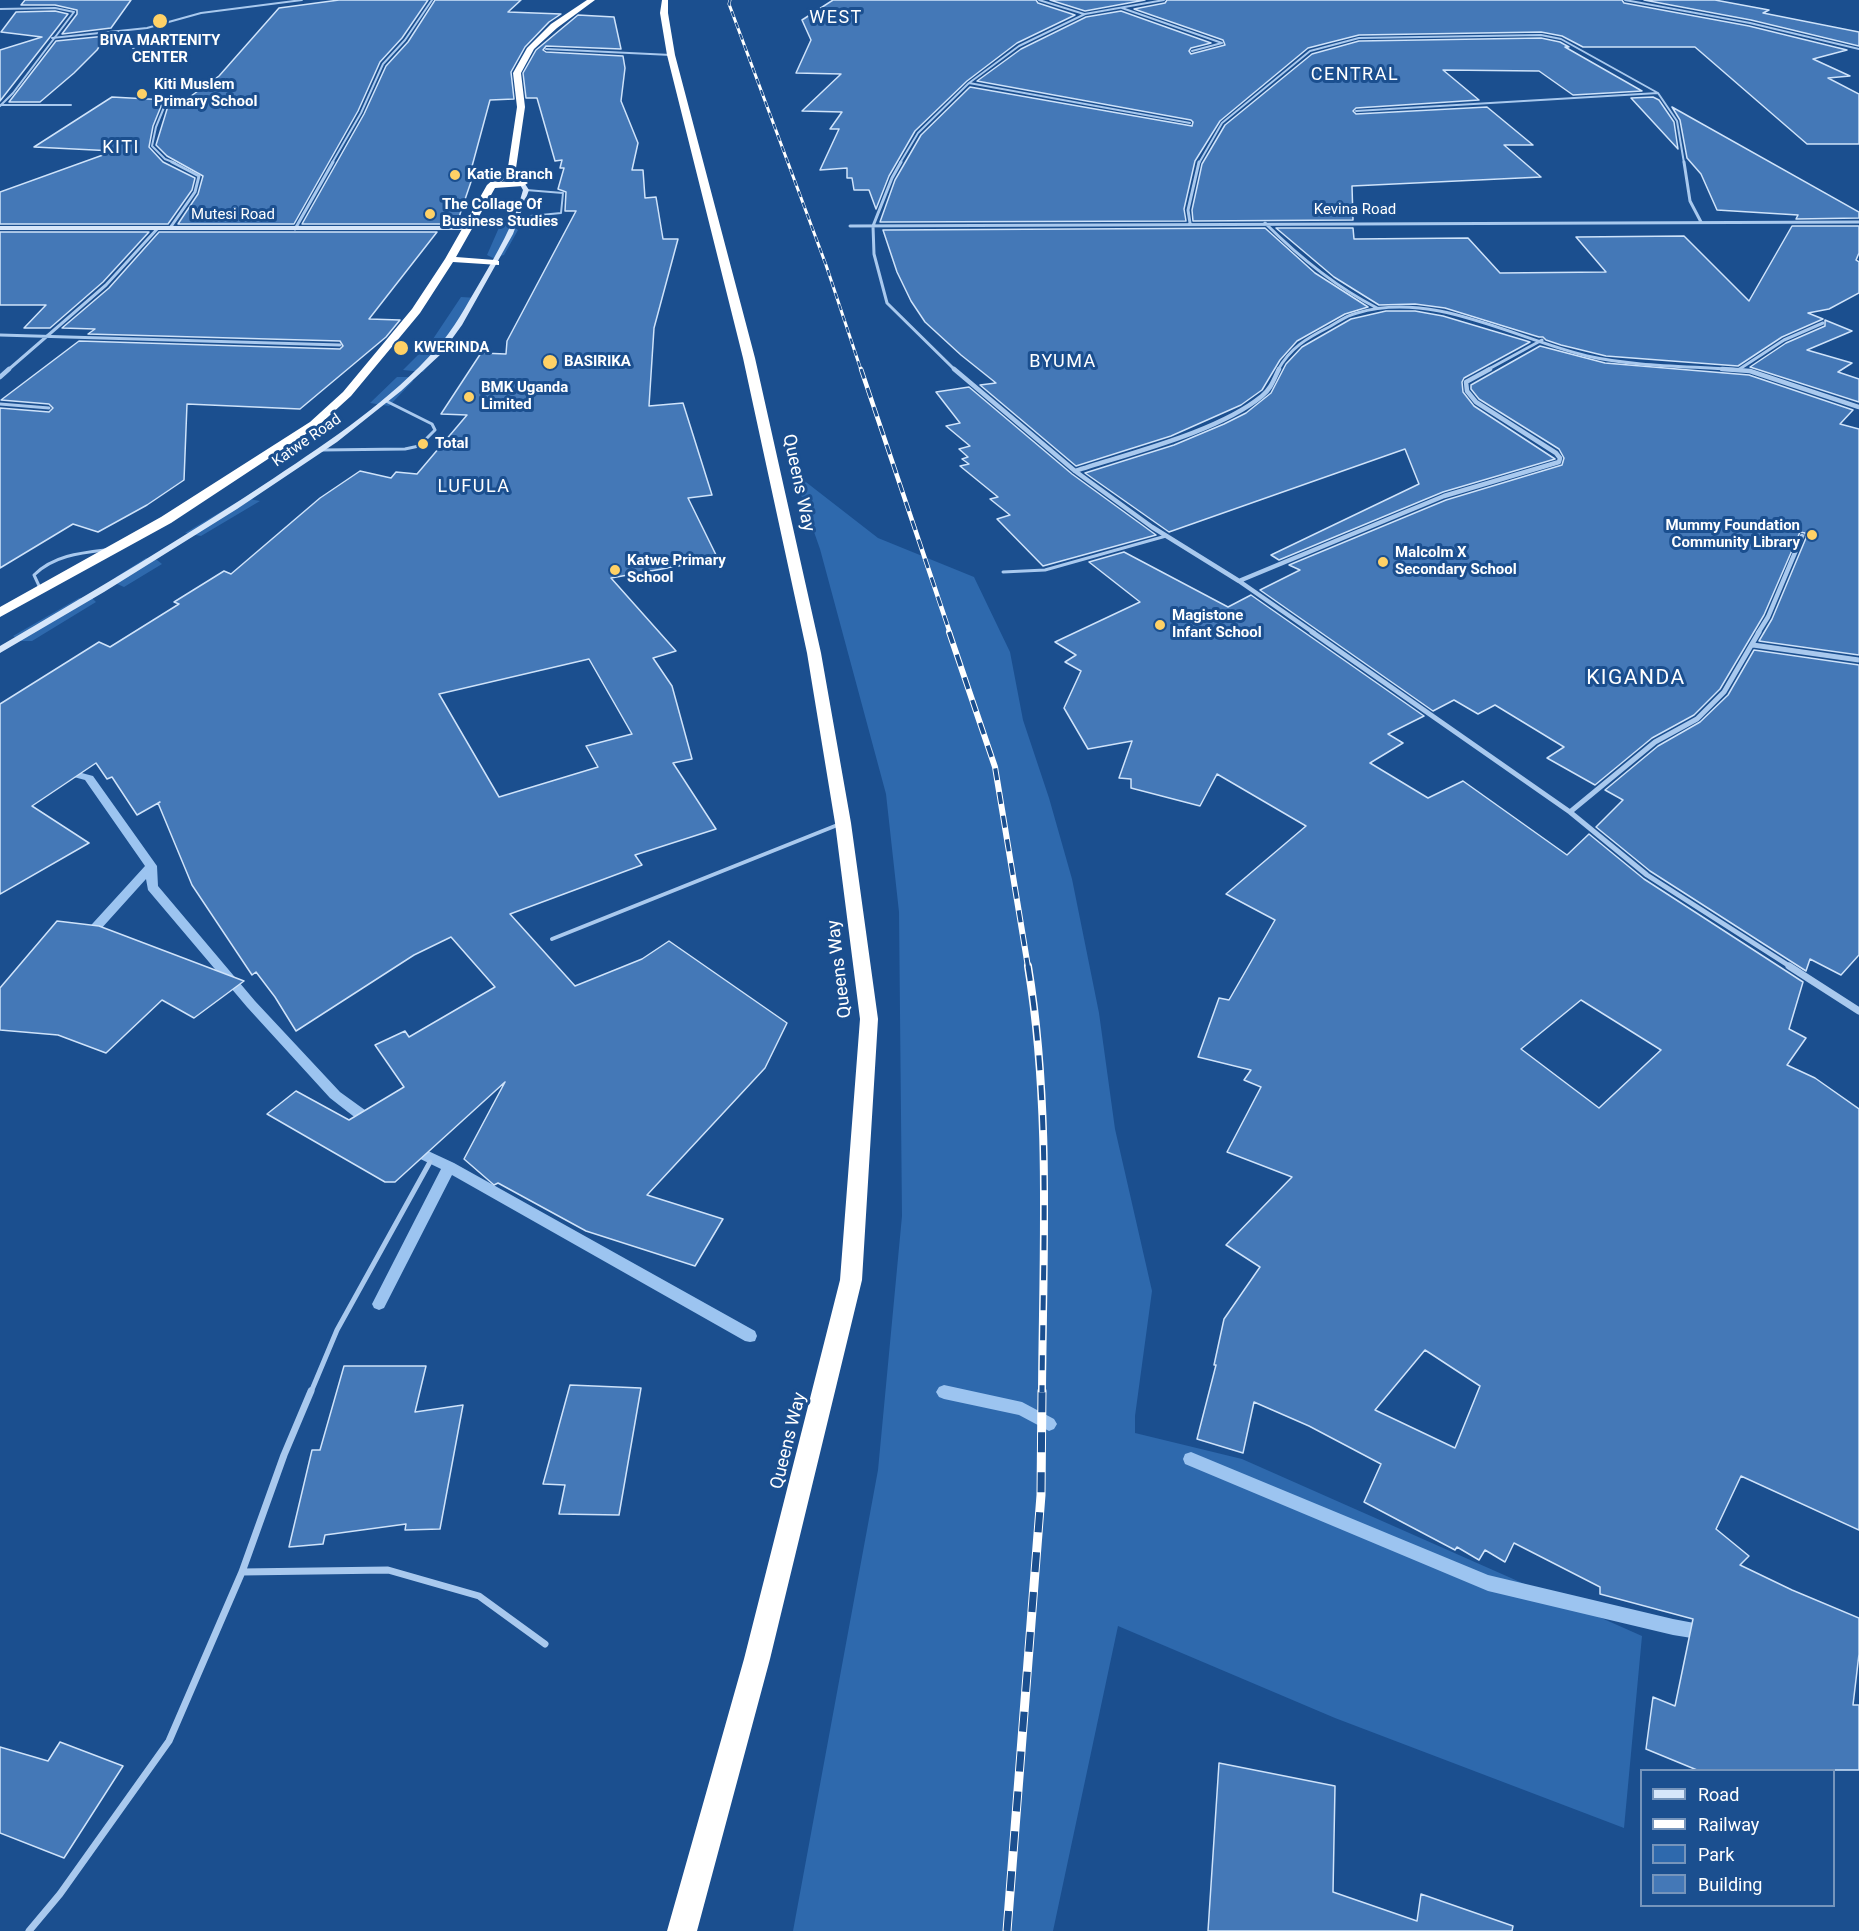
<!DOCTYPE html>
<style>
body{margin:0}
#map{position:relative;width:1859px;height:1931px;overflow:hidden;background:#1b4f8f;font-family:Roboto,sans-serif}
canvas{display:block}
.legend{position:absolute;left:1640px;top:1769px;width:195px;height:138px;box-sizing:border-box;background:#1b4f8f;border:2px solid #7695bc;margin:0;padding:8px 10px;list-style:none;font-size:18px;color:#fff}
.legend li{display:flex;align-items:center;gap:12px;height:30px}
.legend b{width:30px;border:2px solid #7695bc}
</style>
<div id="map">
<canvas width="1859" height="1931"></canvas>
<ul class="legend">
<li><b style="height:8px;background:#d6e6fa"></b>Road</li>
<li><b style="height:8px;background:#fff"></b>Railway</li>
<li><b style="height:16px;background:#2e69ad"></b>Park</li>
<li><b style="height:16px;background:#4478b7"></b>Building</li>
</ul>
</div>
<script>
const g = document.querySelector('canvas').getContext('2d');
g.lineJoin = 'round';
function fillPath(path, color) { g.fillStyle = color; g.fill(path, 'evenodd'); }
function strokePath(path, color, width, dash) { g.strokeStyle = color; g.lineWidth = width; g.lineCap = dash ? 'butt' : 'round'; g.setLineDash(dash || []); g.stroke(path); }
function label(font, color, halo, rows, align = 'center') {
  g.font = font + ' Roboto,sans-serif'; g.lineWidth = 6; g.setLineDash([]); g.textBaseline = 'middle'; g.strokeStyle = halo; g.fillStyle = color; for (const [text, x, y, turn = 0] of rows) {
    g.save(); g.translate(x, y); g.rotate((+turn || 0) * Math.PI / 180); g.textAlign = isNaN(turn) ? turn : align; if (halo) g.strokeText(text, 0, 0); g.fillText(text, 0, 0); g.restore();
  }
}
const green = new Path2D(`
 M501,223h8l9,7 -14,25 -11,3 -6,-3z
 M461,297l16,1 -28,43 -26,31 -20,-2 28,-28z
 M397,377h13l3,4 -24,25 -19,-3z
 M793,472l85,66 96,39 36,75 13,68 26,78 23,81 27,134 16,116 37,162 -17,125v17l107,26 400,177 -18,192 -289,-110 -217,-92 -65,305h-260l85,-461 24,-254 -3,-304 -13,-118 -66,-245z
 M244,498l16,3 -59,35 -16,-3z
 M146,558l11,2 5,4 -38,23 -9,-4 1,-6z
 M91,597l5,5 -64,39h-11l-8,-5 66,-38z`);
const stream = new Path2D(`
 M63,768l30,8 64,90 1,20 97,115 85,91 36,26 2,4 -2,4h-10l-36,-28 -83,-91 -99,-117 -2,-11 -55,61h-8l-2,-3 2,-3 62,-68 -60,-86 -26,-7 -1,-2z
 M411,1143l43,20 301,168 2,5 -2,5 -5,1 -5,-1 -293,-166 -68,133 -5,2 -5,-2 -2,-4 69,-135 -35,-17 -2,-4 2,-4z
 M944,1385l78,17 32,17 3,5 -3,5 -5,2 -30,-16 -75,-16 -5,-2 -3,-5 3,-5z
 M1191,1452l297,123 185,44 37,7 3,6 -3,6 -6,2 -31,-5 -185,-44 -303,-127 -2,-5 2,-5z`);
const building = new Path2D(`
 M25,0h106l-20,28 -49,6 15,-20v-4l-22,-5h-34z
 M339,0h89l-26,38 -22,24 -22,49 -64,113h-116l20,-30 5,-18 -36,-20 -11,-11 12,-39 -3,-4 -3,2 -9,22 -4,21 14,15 32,16 -3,12 -24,34h-168v-32l114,-41 -80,-4 78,-50 72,4 35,-25 60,-68z
 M435,0h86l-13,12 53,2 -12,8 -24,25 -14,25 3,27 -24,1 -19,70h4l-17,50 -12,1 -2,3h-142l62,-110 22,-48 22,-24z
 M833,0h203l2,3 37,12 -58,28 -50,38 -52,50 -26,45 -13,33 -7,-19h-15l-2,-12h-5v-10l-27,2 19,-41h-9l12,-17 -40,-1 39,-37 -45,-1 15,-33 -9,-20z
 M1050,0h95l-60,11z
 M1167,0h455l2,3 125,23 98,24 -34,9 37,17 -22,2 31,16v50h-52l-112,-97h-112l-21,-11 -21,-4 -182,3 -51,13 -88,73 -25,40 -11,48 2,12 -306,1 15,-42 26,-45 49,-48 222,39 1,-4 -2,-2 -214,-39 44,-32 65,-32 35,-6 90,32 -20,5 -2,3 2,3 34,-9 -2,-5 -89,-31 31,-6z
 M1644,0h71l54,10 -6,3 96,19v14l-108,-26z
 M55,11l13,3 -68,87v-51l42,-13 -41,-5 15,-20z
 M578,15l36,2 7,32 -75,-3 -3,4 3,2 77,4 2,12 -4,33 17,42 -6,27h11l2,28 11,-1 7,42h15l-24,89 -5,78 34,-3 29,92 -24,3 30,61 -107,19 65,73 -23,7 19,28 20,73 -19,4 43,66 -81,26 7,10 -132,49 65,72 67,-27 27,-18 118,82 -22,45 -118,127 76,24 -28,47 -109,-35 -88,-48 -4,2 -30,-26 41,-77 -110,100h-10l-118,-68 29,-23 53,29 55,-33 -29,-42 30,-14 4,6 86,-50 -44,-50 -37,18 -118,76 -21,-34 -19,-25 -4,3 -60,-90 -34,-82 2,-1 -23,13 -25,-38 -5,2 -11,-16 -64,43 57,37 -89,51v-190l99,-62 11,5 69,-43 -5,-2 50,-31 7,3 89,-76 40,-27 31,7 5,-6 21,2 50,-59 -26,-1 40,-61 25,1 1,-13 69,-130h-11l1,-19 -8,-3 6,-21h-4l2,-8 -7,1 -18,-63h-11l-3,-25 13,-23zM589,659l43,75 -46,12 12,21 -99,30 -60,-103z
 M106,36l-9,14 -23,23 -34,29h-31l47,-61z
 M1541,38l19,4 9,5h-4l77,44 -69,4 -34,-24 -96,-1 36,30 -123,8 -3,3 3,3 131,-7 46,38h-29l37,32 -189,9 1,34 -160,1 -1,-11 10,-46 23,-39 87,-71 47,-13z
 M1653,97l6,3 15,22 4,27 -47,-51z
 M1672,107l187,105v6l-63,1 2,-4 -81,-5 -16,-36 -14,-16 -7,-38z
 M1792,226h67v27l-3,7 3,2v31l-30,16 -21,4 15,6 -41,18 -44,29 -132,-10 -45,-11 -15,-5 -3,-3h-4l-94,-29 -30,-4 -36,1 -45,-28 -58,-49h77l1,11 114,-1 32,35 106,-1 -30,-35 108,-1 65,65z
 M1265,228l50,45 53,34 -23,7 -48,27 -17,19 -18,30 -21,15 -70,31 -95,30 -96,-81 16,-2 -35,-28 -36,-33 -14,-21 -14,-29 -14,-42z
 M0,232h149l-46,50 -53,46h-26l22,-23h-46z
 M159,232h278l-68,87 31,1 -14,17 -86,72 -113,-5 -3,76 -37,25 -49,27 -25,-8 -73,44v-160l49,4 4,-4 -4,-4 -48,-4 78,-59 261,8 3,-3 -3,-5 -252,-7 7,-5 -33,-1 47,-40z
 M1386,311h29l28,5 87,26 -66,36 -2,4 1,10 11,14 81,53 -112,33 -164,68 -8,-5 148,-71 -14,-35 -236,83 -84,-59 89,-28 50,-21 22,-11 25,-20 15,-29 16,-17 49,-28z
 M1825,320l27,11 -45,19 45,13 -14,9 21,7v23l-109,-35 36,-24 39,-17z
 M1540,346l65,17 144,12 104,35 -13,14 19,5v226l-100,-14 13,-22 34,-81 -1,-5 -5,-1 -36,83 -44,74 -26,26 -42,23 -57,47 -48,-27 17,-11 -69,-42 -17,9 -24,-14 -21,11 -173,-121 40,-20 -11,-5 157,-65 116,-35 2,-7 -5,-9 -80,-50 -8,-10v-4z
 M969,387l103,87 84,61 -113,31 -46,-47 13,-4 -20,-16 8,-2 -38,-31 9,-2 -7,-5 6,-2 -9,-8 11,-3 -24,-20 14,-3 -24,-31z
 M1124,552l104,55 23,-12 173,121 -36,18 15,9 -33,20 58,35 35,-17 104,74 22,-21 55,45 159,103 -14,47 17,9 -19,27 28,13 44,31v421l-118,-54 -25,53 33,27 -9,9 52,25 67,28v36l-6,51h6v65h-162l-51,-21 7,-52 22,9 18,-87 -93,-25v-7l-86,-44 -9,19 -20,-12 -6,10 -22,-13 -2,3 -91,-48 17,-38 -72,-38 -55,-24 -11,51 -46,-14 19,-74h-2l10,-46 36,-52 -34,-22 66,-68 -65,-25 34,-65 -17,-7 7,-10 -53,-13 21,-59 10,2 46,-80 -49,-26 80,-68 -89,-52 -17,32 -69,-18v-9l-12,-1 13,-37 -44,8 -24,-41 17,-37 -16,-9 11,-7 -21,-13 85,-40 -51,-40zM1581,1000l80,50 -62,58 -78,-59zM1425,1350l55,36 -25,62 -80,-38z
 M1754,650l105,15v290l-18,20 -31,-16 -4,12 -156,-100 -54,-44 27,-27 -18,-10 53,-44 42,-24 28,-27z
 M57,921l42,5 145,55 -50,37 -32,-18 -56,53 -48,-18 -58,-5v-42z
 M344,1366h82l-11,46 48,-7 -23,124 -35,1 1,-6 -81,11 -2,9 -34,3 23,-97h8z
 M570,1385l71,3 -22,127 -60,-1 6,-29 -22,-1z
 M60,1742l63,24 -59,92 -64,-25v-86l48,14z
 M1219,1763l116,23 -2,106 84,29 4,-27 92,32 -1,5h-304z`);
const laneFar4 = new Path2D(`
 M119,32l23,26
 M52,38l95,-10 54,-15 101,-13
 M546,49l125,6
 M1,105h70
 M520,217l41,-4 2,-20 -37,-3`);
const laneFar3 = new Path2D(`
 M0,404l49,4
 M322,450l83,-1 14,-3 16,-16 -3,-6 -46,-23
 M1003,572l42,-2 121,-34
 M41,590l-7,-15c19,-19 45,-22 71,-25`);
const laneFar2 = new Path2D(`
 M552,939l288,-115`);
const laneFar1 = new Path2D(`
 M311,1392l26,-62 93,-168`);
const lane = new Path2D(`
 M242,1572l146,-2 91,26 66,48
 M29,1931l31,-37 109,-153 73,-169 42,-117 27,-64`);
const streetFar4 = new Path2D(`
 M1039,0l45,14
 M1625,0l125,23 109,26
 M1122,8l100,35 -30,8
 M0,9l55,-1 19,4 -61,81 -13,13
 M969,83l221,40
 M165,105l-9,22 -4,19 13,13 10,4
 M1356,111l302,-18
 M332,163l29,-50 22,-49 22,-24 27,-40
 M900,163l18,-30 51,-50 50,-37 66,-32 79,-14
 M1199,163l23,-40 88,-72 49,-13 182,-3 20,4 97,54 19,28 7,42`);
const streetFar3 = new Path2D(`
 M901,162l-9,16 -19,48 1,28 13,49 68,67
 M1684,162l6,39 11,21
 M1190,223l-2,-13 11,-48
 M1265,223c34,34 69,63 112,85
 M850,226l1009,-4
 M170,228l25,-36 4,-16 -27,-14
 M295,229l38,-67
 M0,335l340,10
 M8,370l98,-85 52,-57
 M1278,370c12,-22 29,-32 51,-43 9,-5 18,-12 28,-14 76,-23 158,26 230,43 50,11 103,10 154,14
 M1487,370l55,-30
 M1738,370l46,-30 39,-17`);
const streetFar2 = new Path2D(`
 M954,369l121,102 77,56 87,54 75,52
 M1722,369l28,2 109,36
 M0,377l9,-8
 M1075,471c55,-18 143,-39 187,-75 9,-7 12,-17 17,-27
 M1239,581l205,-85 115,-34 1,-4 -4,-5 -80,-51 -9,-11 -1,-9 24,-13
 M1758,633l10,-16 34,-81`);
const streetFar1 = new Path2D(`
 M1312,632l258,180 77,63 144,92
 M1753,645l106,15
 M1570,812l85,-70 42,-23 27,-27 35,-60`);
const street = new Path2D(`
 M1789,966l70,45`);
const secondary = new Path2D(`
 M510,167h4l15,23 -16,44 -51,91 -21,29 -40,37 -64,51 -100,67 -133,83 -104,61v-7c92,-54 185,-109 274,-168 57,-38 117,-78 163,-130 17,-19 29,-42 42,-64 18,-31 35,-59 44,-94z
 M0,226h466l3,2 -3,2h-466z`);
const highway = new Path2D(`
 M587,0h8l-38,28 -23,21 -13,24 4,34 -9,61 -15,14 22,-2 5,3 -5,3 -28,2 -39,69 39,3 4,1v4l-46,-3 -33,51 -69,83 -33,30 -147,97 -171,94v-10l161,-90 149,-95 33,-30 69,-83 33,-50 42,-74 21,-18 9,-60 -4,-34 14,-25 24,-24z
 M662,0h6v13l7,42 80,303 66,295 30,170 27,196 -16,261 -92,379 -73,272h-30l77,-272 96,-379 20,-261 -25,-196 -28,-170 -64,-295 -76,-303 -7,-42z`);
const railFar4 = new Path2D(`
 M730,0l-1,4 97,261 35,105`);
const railFar3 = new Path2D(`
 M861,369l89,264`);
const railFar2 = new Path2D(`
 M949,632l46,135 33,200`);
const railFar1 = new Path2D(`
 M1028,966c23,140 15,284 14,426`);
const rail = new Path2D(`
 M1007,1931l34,-436 1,-104`);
const markers = [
 [160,21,8,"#ffd166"],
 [142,94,6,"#ffd166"],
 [455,175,6,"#ffd166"],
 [430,214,6,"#ffd166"],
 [401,348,8,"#ffd166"],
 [550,362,8,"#ffd166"],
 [469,397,6,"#ffd166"],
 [423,444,6,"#ffd166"],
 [1812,535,6,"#ffd166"],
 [1383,562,6,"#ffd166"],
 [615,570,6,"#ffd166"],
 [1160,625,6,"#ffd166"]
];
const farPoinames = [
 ["BIVA MARTENITY",160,41,"center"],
 ["CENTER",160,58,"center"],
 ["Kiti Muslem",154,85],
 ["Primary School",154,102],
 ["Katie Branch",467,175],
 ["The Collage Of",442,205],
 ["Business Studies",442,222],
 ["KWERINDA",414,348],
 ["BASIRIKA",564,362],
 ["BMK Uganda",481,388],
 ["Limited",481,405],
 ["Total",435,444],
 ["Mummy Foundation",1800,526,"right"],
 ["Community Library",1800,543,"right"],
 ["Malcolm X",1395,553],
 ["Secondary School",1395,570],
 ["Katwe Primary",627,561],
 ["School",627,578],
 ["Magistone",1172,616],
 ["Infant School",1172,633]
];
const farStreetnames = [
 ["Kevina Road",1355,210],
 ["Mutesi Road",233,215],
 ["Katwe Road",307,441,-35]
];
const farQuarternames = [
 ["WEST",836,18],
 ["CENTRAL",1355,75],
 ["KITI",121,148],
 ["BYUMA",1063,362],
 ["LUFULA",474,487]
];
const streetNames = [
 ["Queens Way",798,483,78],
 ["Queens Way",840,969,-97],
 ["Queens Way",789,1441,-76]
];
const quarterNames = [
 ["KIGANDA",1636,679]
];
fillPath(green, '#2e69ad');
fillPath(stream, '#9cc4f0');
fillPath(building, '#4478b7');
strokePath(building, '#cfe3fa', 1.5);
strokePath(laneFar4, '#a9c9ee', 2);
strokePath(laneFar3, '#a9c9ee', 3);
strokePath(laneFar2, '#a9c9ee', 4);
strokePath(laneFar1, '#a9c9ee', 5);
strokePath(lane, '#a9c9ee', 7);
strokePath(streetFar4, '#a9c9ee', 2);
strokePath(streetFar3, '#a9c9ee', 3);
strokePath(streetFar2, '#a9c9ee', 4.5);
strokePath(streetFar1, '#a9c9ee', 5);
strokePath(street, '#a9c9ee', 7);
fillPath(secondary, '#d6e6fa');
fillPath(highway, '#fff');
strokePath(railFar4, '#fff', 3);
strokePath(railFar3, '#fff', 4.5);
strokePath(railFar2, '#fff', 6);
strokePath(railFar1, '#fff', 8);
strokePath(rail, '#fff', 9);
strokePath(railFar4, '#1b4f8f', 2, [6]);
strokePath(railFar3, '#1b4f8f', 3, [10]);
strokePath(railFar2, '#1b4f8f', 4, [12]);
strokePath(railFar1, '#1b4f8f', 5, [15]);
strokePath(rail, '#1b4f8f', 7, [20]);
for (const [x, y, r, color] of markers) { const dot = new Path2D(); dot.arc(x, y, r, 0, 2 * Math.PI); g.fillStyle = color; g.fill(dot); strokePath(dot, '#1b4f8f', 2); }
label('bold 15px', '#fff', '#1b4f8f', farPoinames, 'left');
label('15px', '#fff', '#1b4f8f', farStreetnames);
g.letterSpacing = '1.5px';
label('18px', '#fff', '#1b4f8f', farQuarternames);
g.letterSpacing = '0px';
label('18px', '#fff', '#1b4f8f', streetNames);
g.letterSpacing = '1.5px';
label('21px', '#fff', '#1b4f8f', quarterNames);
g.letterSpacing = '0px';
</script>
